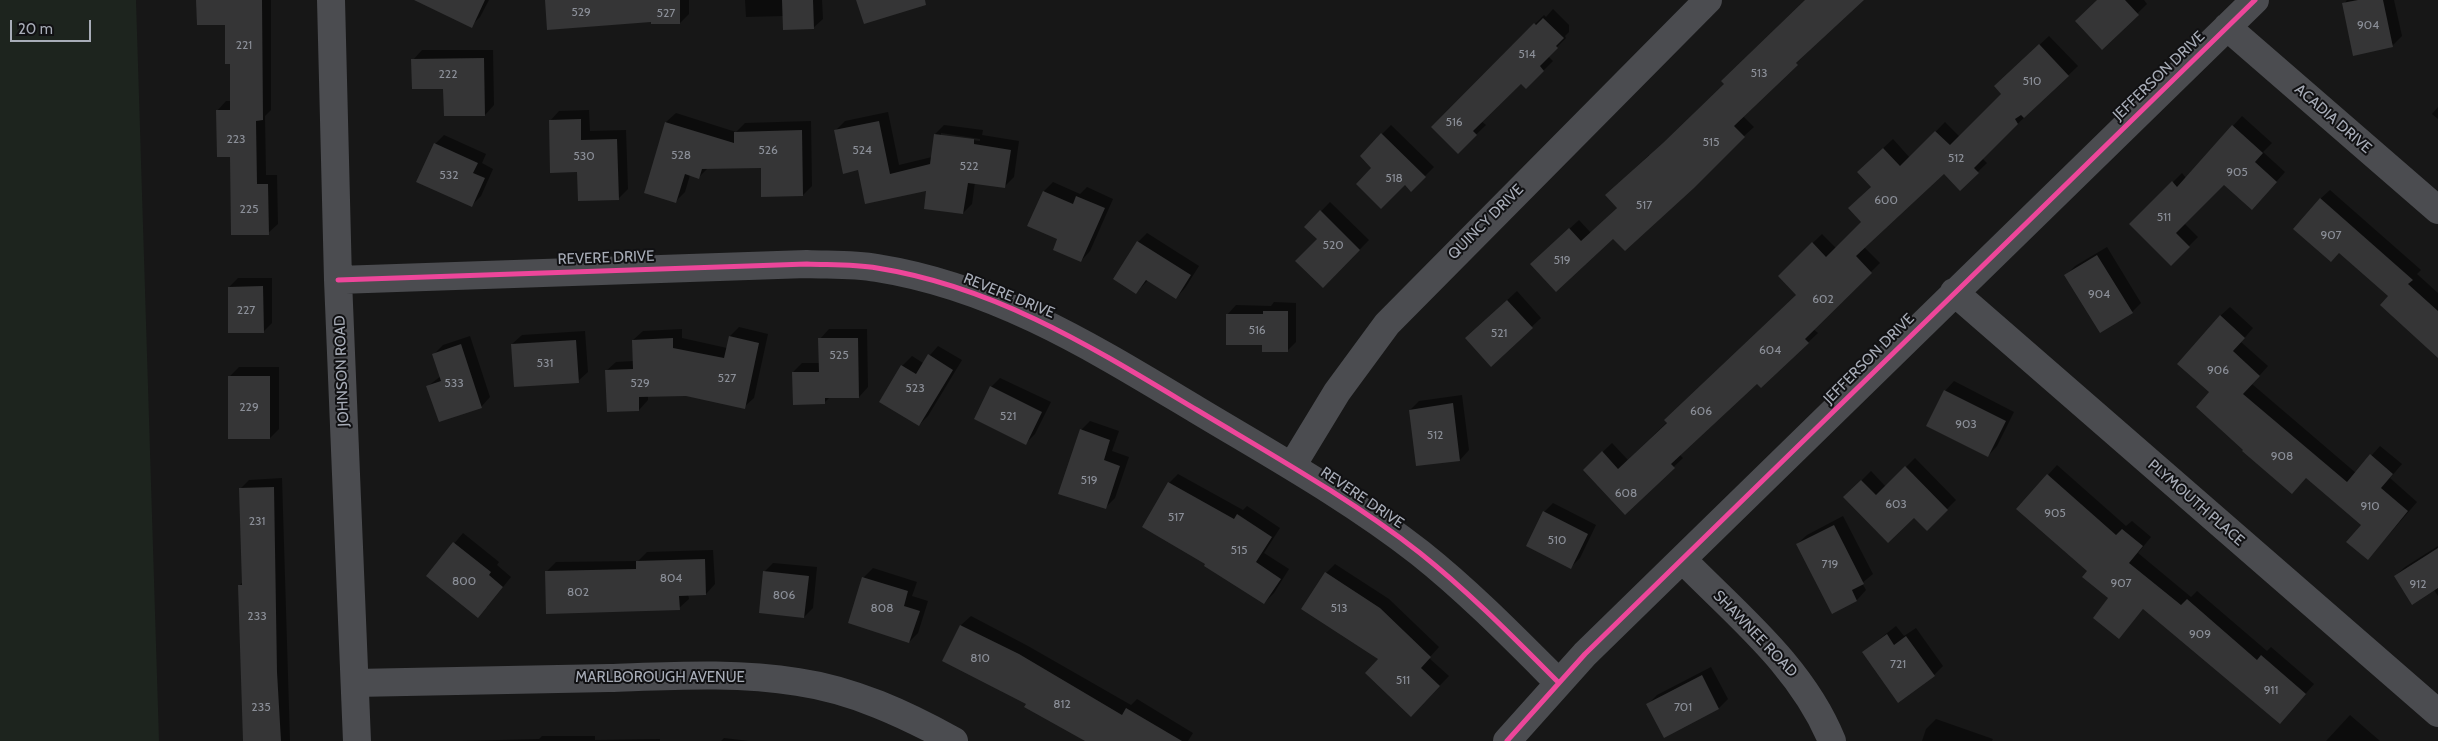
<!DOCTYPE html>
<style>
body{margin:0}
#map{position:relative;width:2438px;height:741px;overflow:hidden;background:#171717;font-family:Cabin,sans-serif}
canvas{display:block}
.scale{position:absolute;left:10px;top:20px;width:81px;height:22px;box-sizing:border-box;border:2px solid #a8adb8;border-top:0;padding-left:6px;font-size:15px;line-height:18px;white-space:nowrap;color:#a8adb8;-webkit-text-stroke:4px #111113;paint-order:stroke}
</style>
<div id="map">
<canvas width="2438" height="741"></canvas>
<div class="scale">20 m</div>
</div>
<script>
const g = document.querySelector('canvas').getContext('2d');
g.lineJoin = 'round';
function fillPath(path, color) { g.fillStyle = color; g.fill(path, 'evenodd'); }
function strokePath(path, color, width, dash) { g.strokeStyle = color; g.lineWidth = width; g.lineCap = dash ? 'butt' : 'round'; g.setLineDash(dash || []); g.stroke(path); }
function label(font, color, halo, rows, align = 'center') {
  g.font = font + ' Cabin,sans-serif'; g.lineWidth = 4; g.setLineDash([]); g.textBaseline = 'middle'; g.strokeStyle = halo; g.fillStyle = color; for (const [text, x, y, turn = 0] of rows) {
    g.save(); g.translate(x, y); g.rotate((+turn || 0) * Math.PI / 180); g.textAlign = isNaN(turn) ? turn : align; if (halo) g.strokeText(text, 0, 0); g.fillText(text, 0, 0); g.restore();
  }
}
const green = new Path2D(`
 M0,0h136l23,741h-159z`);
const shadow = new Path2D(`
 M198,0h73v110l-6,6 1,59h11l1,49 -10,9 -37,-78 -14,-44 9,-10h5v-38l-5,-39z
 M416,0h73l-9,17 -9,9z
 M546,0h276l1,19 -10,9 -29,-12 -38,1 -1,-17h-56v14l-9,9 -28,-2z
 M1806,0h54l-117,116 11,11 -10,9 -131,101 -72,18 38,-35 12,13 27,-26 -2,-21 33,-31 1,2 75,-73z
 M2098,0h46l3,4 -45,44z
 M2347,0h47l8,36 -9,9 -49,-41z
 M1553,9l16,16v7l-4,4 1,2 -18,18 5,5 -27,27 -5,-6 -40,39 5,4 -28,27 -25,-25 111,-112 2,2z
 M2049,36l29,30 -96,92 5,5 -27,26 -16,-17 -80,75 16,16 -67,66 5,4 -57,54 -4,-5 -77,73 3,3 -58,55 -41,-43 28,-27 16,17 170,-165 -19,-19 43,-42 14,14 27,-26 10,-36 -5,-24 25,-23 17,19 35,-36 15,15 43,-43 2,-17z
 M422,50h71l1,55 -9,10 -41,-27 -31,-28z
 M2438,107v12l-6,-5z
 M589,110l1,21 36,-1 2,59 -10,10 -40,-28 -28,-50 9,-10z
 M888,112l11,53 33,-8 3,-23 9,-9 39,5 -1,5 37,6 -5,36 -9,9 -30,-4 -3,22 -9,9 -35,-23 -69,-21 -24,-38 10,-10zM941,133l39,6v2l-39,-5z
 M676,113l60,19 9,-9 66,-2 1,65 -9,9 -41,-28 -54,1 -9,9 -9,-2 -5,17 -9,9 -31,-9 21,-70z
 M2242,116l30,27 -9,9 22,20 -24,27 -37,-16 -40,40 14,14 -27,27 -40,-40 51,-51 4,5z
 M1391,125l43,42 -23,23 -6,-7 -32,-15 9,-34z
 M444,135l42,19 -4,9 11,6 -12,27 -9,9 -37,-61z
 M1053,182l27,12 7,-7 26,12 -23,52 -9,10 -22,-23 -15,-47z
 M2330,190l91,80 -4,4 21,19v63l-48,-60 -70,-97z
 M1330,202l39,38 -46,47 -4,-48 -13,-12z
 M1147,233l52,33 -14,22 -9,10 -28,-18 -12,13 2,-51z
 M2107,247l34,56 -9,9 -66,-37 9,-9z
 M238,278h34v45l-9,9 -34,-45z
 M1517,291l24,27 -50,47 -15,-36z
 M1274,302l22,1v39l-9,9 -24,-7 -36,-29 9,-10 35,1z
 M2230,307l23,21 -12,14 27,24 -16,18 104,89 24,-27 22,18 -12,14 27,24 -37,43 -17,-20 -152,-133 9,-76z
 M739,327l29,7 -14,64 -10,9 -58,-13 -38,2v4l-9,10 -33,-39 10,-9 18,-1 -1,-21 10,-9 39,-2v9l45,10 3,-12z
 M829,329h38l1,58 -9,10h-29l-6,6 -31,-31 9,-9h18v-24z
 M585,331l3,41 -10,9 -66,-37 10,-9z
 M470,336l20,61 -9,10 -53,-21 13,-10 -7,-22 9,-9z
 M938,346l24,14 -34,56 -9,9 -38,-24 21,-35 10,-10 11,7z
 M239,367h40v62l-9,9 -40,-62z
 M1000,378l51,24 -16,32 -9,9 -35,-56z
 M1954,381l60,31 -17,34 -9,10 -60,-31 17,-34z
 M1462,395l7,55 -9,10 -50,-50 9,-9z
 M1090,421l29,10 -7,20 17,6 -14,41 -10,10 -24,-78z
 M1915,458l41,42 -29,29 -13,-13 -69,-19 26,-26 15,16z
 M2057,465l69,61 6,-5 19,16 -13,16 53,44 6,-6 70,60 4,-4 43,37 -34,39 -136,-115 -25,29 -9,-39 -21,-27 -41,-96z
 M1178,474l65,36 4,-4 33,22 -16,25 25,16 -15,24 -10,10 -57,-40 -38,-80z
 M282,478l8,263h-44l-7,-155 4,-4 -3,-93 9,-9z
 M1553,503l43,22 -16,33 -10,10 -26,-56z
 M1843,516l30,58 -11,9 4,7 -9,10 -25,12 -35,-68 10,-9z
 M463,533l36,29 -2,3 14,12 -24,30 -60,-31z
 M2438,546v50l-4,-6 -39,-14 10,-9z
 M713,550l2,34 -9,10h-18l1,5 -10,9 -133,-36 10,-10 82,-1 9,-9z
 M773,563l44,4 -4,41 -9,9 -40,-45z
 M1335,564l54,35 50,48 -10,11 20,18 -38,39 -31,-56 -54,-86z
 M873,568l44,14 -5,14 16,5 -10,32 -9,9 -60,-20 15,-45z
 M971,616l57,30 103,59 6,-6 56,34 -5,8h-100l-60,-38 -84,-43 17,-35z
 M1896,626l8,10 12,-8 27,38 -9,9 -71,-23z
 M1711,667l17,32 -9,9 -71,-4 9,-9z
 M2350,715l30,26h-54z
 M1936,719l57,20 -1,2h-70l4,-12z
 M542,736h53v4l65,-1v2h-201l80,-2z
 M724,738l25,3h-28z`);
const building = new Path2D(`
 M196,0h66l1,120 -7,1 1,63h11l1,51h-38l-1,-78h-13l-1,-47h14v-46h-5v-39h-28z
 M414,0h71l-13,28z
 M545,0h135v24h-29v-2l-104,8z
 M782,0h31l1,29 -31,1z
 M856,0h69l1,5 -62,19z
 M1805,0h59l-68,63 2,2 -64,61 11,11 -51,51 -69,63 -12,-12 -57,53 -26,-28 39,-36 12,13 36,-33 -12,-13 58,-52 61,-59 -3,-3z
 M2097,0h28l14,15 -37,35 -27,-29z
 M2358,0h25l10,47 -40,9 -11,-53z
 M1543,18l21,20 -8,8 2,2 -18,18 4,5 -18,18 -5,-5 -48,47 4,4 -19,19 -27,-27 103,-104 2,2z
 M2039,44l30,32 -45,42 -3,-3 -6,4 3,5 -44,44 5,5 -19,18 -16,-17 -88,82 16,17 -67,66 4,4 -48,45 -4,-4 -86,80 4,4 -50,47 -42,-45 19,-19 16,18 49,-46 -3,-3 132,-125 -18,-19 34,-34 14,15 35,-35 -13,-14 23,-21 -14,-15 26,-24 17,18 35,-35 15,14 51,-51 -7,-8z
 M484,58l1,58h-41l-1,-27h-31l-1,-30z
 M581,119v21l36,-1 2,61 -41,1 -1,-29 -27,1 -1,-53z
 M879,121l11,53 40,-10 4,-30 40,5v5l37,6 -6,38 -37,-5 -5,31 -39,-5 2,-18 -61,13 -7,-34 -15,4 -9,-44z
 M665,122l69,21v-11l68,-2 1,66 -42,1v-29l-59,1 -3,10 -14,-5 -9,29 -32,-10z
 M2232,125l31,28 -8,9 22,20 -25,28 -28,-25 -48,48 14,14 -19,19 -42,-42 43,-43 5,6z
 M1381,133l45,44 -15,15 -6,-7 -24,24 -25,-25 15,-16 -11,-12z
 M434,143l44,20 -5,10 12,5 -13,29 -56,-25z
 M1043,191l30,13 3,-8 29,12 -24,54 -28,-12 4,-11 -30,-13z
 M2320,198l93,82 -5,4 30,27v47l-58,-53 8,-9 -49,-43 -8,9 -38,-33z
 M1320,210l40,40 -37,38 -28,-27 22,-22 -13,-12z
 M1137,241l54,34 -15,24 -30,-19 -10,14 -23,-15z
 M2097,255l36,58 -33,20 -36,-58z
 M263,286l1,47h-36v-46z
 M1507,300l26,28 -42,39 -26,-29z
 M1263,311h25v41h-26v-7h-36v-31h37z
 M2220,315l25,23 -12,13 27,25 -17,18 104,88 23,-28 23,20 -12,14 27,23 -40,49 -22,-18 15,-17 -55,-47 -14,16 -50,-43 1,-1 -47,-43 13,-15 -32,-28z
 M729,336l30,7 -14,66 -59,-13 -47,1v14l-32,1 -2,-42 28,-1 -1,-29 41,-2v10l51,10z
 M818,338h40l1,60h-34v6l-32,1 -1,-33h27z
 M576,340l3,43 -65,4 -3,-43z
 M461,344l21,64 -43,14 -13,-36 15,-5 -9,-27z
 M928,354l25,16 -34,56 -40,-24 22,-37 15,9z
 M228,376h42v63h-42z
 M990,386l52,26 -16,33 -52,-26z
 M1944,390l62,31 -18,36 -62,-31z
 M1453,403l7,58 -44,5 -7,-56z
 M1080,429l30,11 -6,20 16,6 -14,43 -48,-15z
 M1905,466l43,44 -21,21 -13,-13 -26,25 -45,-46 18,-17 15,15z
 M2047,474l69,61 6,-6 21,17 -14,17 52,42 6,-6 70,61 4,-5 45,39 -26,30 -137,-115 -24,30 -26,-21 15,-20 -26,-21 5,-6 -71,-62z
 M1168,482l66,37 3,-5 35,23 -16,25 25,17 -17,25 -60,-38 1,-2 -63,-37z
 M274,487l3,185 4,69h-38l-5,-156h4l-3,-97z
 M1543,511l45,23 -17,35 -45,-23z
 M1834,525l30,59 -12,6 5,11 -25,13 -36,-70z
 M453,542l38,30 -2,3 14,12 -25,31 -52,-42z
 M2438,548v40l-26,17 -18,-29z
 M705,559l1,36 -27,1 1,14 -134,4 -1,-43 91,-2v-8z
 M763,571l46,5 -5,42 -45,-5z
 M1325,572l55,36 51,49 -10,11 19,18 -29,31 -46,-44 13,-14 -77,-50z
 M862,577l46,14 -4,15 16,5 -11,32 -61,-20z
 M960,625l59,29 103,61 4,-7 56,33h-97l-61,-34 2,-3 -84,-43z
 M1887,634l7,11 12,-9 29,40 -37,27 -36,-51z
 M1702,675l17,34 -55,29 -18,-34z`);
const minor = new Path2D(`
 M331,0l7,280 19,461
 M2227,27l211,183
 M338,280l469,-16c23,1 47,0 70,4 120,19 218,81 320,142 75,45 154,89 223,143 49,39 94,85 138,129
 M1954,292l484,421
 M1292,466l45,-74 50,-68 321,-324
 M1683,560c55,56 119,107 149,181
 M355,683c84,-1 169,-3 254,-5 63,-2 127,-6 189,4 55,8 107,32 156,59
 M1507,741l78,-87 670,-654`);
const cycleway = new Path2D(`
 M338,280l469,-16c23,1 47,0 70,4 120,19 218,81 320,142 75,45 154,89 223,143 49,39 94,85 138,129
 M1507,741l78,-87 670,-654`);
const numberNames = [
 ["529",581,12],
 ["527",666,13],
 ["904",2368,25],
 ["221",244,45],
 ["514",1527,54],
 ["513",1759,73],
 ["222",448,74],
 ["510",2032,81],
 ["516",1454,122],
 ["223",236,139],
 ["515",1711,142],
 ["526",768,150],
 ["524",862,150],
 ["528",681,155],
 ["530",584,156],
 ["512",1956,158],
 ["522",969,166],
 ["905",2237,172],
 ["532",449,175],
 ["518",1394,178],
 ["600",1886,200],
 ["517",1644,205],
 ["225",249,209],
 ["511",2164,217],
 ["907",2331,235],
 ["520",1333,245],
 ["519",1562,260],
 ["904",2099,294],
 ["602",1823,299],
 ["227",246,310],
 ["516",1257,330],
 ["521",1499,333],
 ["604",1770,350],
 ["525",839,355],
 ["531",545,363],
 ["906",2218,370],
 ["527",727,378],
 ["533",454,383],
 ["529",640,383],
 ["523",915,388],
 ["229",249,407],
 ["606",1701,411],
 ["521",1008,416],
 ["903",1966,424],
 ["512",1435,435],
 ["908",2282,456],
 ["519",1089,480],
 ["608",1626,493],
 ["603",1896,504],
 ["910",2370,506],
 ["905",2055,513],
 ["517",1176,517],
 ["231",257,521],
 ["510",1557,540],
 ["515",1239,550],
 ["719",1830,564],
 ["804",671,578],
 ["800",464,581],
 ["907",2121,583],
 ["912",2418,584],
 ["802",578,592],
 ["806",784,595],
 ["808",882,608],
 ["513",1339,608],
 ["233",257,616],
 ["909",2200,634],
 ["810",980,658],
 ["721",1898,664],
 ["511",1403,680],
 ["911",2271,690],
 ["812",1062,704],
 ["235",261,707],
 ["701",1683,707]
];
const streetNames = [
 ["JEFFERSON DRIVE",2159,76,-44],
 ["ACADIA DRIVE",2333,119,41],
 ["QUINCY DRIVE",1486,222,-45],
 ["REVERE DRIVE",606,258,-2],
 ["REVERE DRIVE",1009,296,22],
 ["JEFFERSON DRIVE",1869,359,-45],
 ["JOHNSON ROAD",342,371,-92],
 ["REVERE DRIVE",1362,498,34],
 ["PLYMOUTH PLACE",2196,503,41],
 ["SHAWNEE ROAD",1755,634,46],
 ["MARLBOROUGH AVENUE",660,678]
];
fillPath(green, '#1d241e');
fillPath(shadow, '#0007');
fillPath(building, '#353536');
strokePath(minor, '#4b4c50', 28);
strokePath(cycleway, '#ed469a', 5);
label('12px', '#8b8f98', null, numberNames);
label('15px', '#a8adb8', '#111113', streetNames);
</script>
